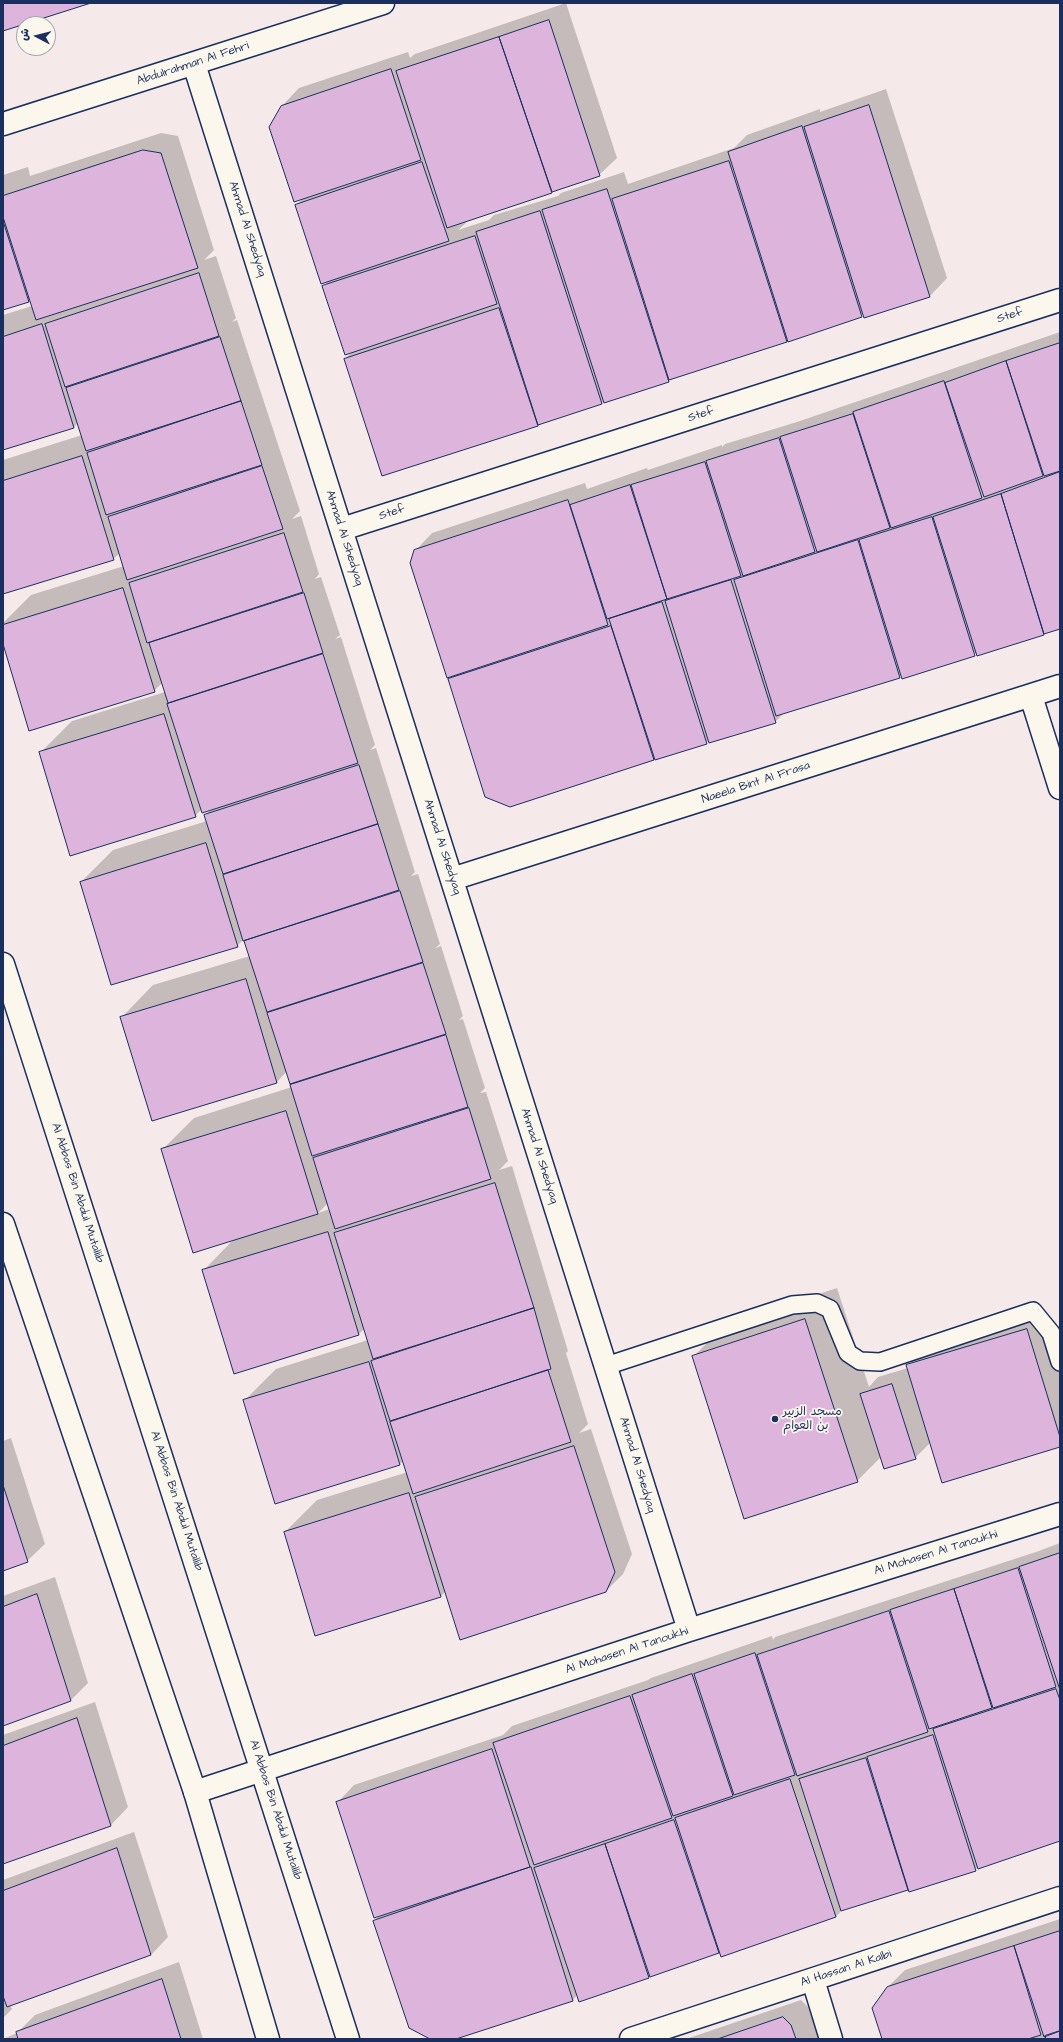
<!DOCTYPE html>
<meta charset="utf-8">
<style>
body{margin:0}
#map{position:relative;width:1063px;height:2042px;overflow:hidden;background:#f5eae9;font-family:"Architects Daughter","Playpen Sans Arabic",sans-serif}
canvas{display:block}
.frame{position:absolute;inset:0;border:4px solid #1b2f5e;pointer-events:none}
.north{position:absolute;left:16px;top:16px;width:40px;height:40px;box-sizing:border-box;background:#fbf7ec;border:1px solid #a1a7b3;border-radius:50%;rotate:277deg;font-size:11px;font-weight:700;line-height:16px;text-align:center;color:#1b2f5e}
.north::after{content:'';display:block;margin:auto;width:14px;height:18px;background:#1b2f5e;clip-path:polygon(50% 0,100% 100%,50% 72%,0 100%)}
</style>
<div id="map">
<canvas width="1063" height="2042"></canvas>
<div class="frame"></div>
<div class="north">ش</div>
</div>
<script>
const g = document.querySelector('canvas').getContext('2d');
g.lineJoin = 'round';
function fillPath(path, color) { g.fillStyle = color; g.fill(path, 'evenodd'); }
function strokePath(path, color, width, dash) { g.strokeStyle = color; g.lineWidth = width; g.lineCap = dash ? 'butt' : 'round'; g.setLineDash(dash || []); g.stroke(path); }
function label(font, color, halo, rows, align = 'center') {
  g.font = font + ' "Architects Daughter","Playpen Sans Arabic",sans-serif'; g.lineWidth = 3.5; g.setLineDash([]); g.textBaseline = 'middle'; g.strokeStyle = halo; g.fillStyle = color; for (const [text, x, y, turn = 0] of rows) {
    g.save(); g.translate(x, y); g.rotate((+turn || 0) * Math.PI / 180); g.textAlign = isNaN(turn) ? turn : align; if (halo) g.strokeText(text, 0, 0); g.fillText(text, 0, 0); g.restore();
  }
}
const shadow = new Path2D(`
 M566,3l51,155 -18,17 -134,46 1,2 -8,7 31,-10 5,-5 64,-19 3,-3 63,-21 4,12 106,-36 13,-13 73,-26v3l66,-23 61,189 -17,18 -65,20 -1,-2 -259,87 -3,2 -220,72 -37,-116 8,-8 -30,-64 6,-7 -33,-74 7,-8 -21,-92 17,-18 109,-36 2,6 5,-4z
 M161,133l17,3 36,114 -10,10 12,-4 20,62 -4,4 5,-2 63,191 -8,8 9,-3 18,58 -4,5 6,-2 19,58 -5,4 6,-2 34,108 -5,5 6,-2 39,124 -4,4 7,-2 22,70 -5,4 6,-2 22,70 -4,4 4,-1 22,69 -5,5 6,-1 22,69 -9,9 13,-4 56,185 -2,2 22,71 -9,9 12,-4 41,125 -9,20 -17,17h-160l-5,5 -125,38 -31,-102 32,-32 91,-28 -4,-12 -4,4 -125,39 -31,-102 32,-32 92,-29 -3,-12 -6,6 -156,-63 31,-32 -72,-89 32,-32 98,-31 3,-6 -8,-10 -10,11 -125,38 -31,-102 32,-33 97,-29 -5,-18 -8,8 -156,-64 32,-32 94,-29 -2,-6 5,-5 -8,-1 -7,7 -155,-63 32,-32 93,-29 -3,-9 -8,8 -151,-50v-18l28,-28 93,-29 -4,-13 -7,6 -110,34v-133l79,-25 -4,-12 -4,4 -71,22v-134l29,-9 -2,-7 -27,10v-134l25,-8 2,9zM328,1203l2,6 -12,4z
 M1060,332v297l-82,26 -1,-3 -3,3 -72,20 -118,38 -9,9 -66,18 -3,3 -53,16 -204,-79 6,-6 -40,-123 17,-18 153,-50 2,6 60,-21 1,2 74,-25v2l3,-3 72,-22z
 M837,1288l32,99 9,-10 30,-9v-2l17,-18 119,-36 16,51v83l-129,-4 -16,16 -34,-1 -24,24 -164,-124 32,-32z
 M11,1438l34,106 -18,17 -24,9v-129z
 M1060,1543v297l-150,51 -1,-3 -67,22 -6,7 -116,34 -72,26 -71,18 -4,5 -120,39h-21l-58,-118 6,-6 -43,-112 17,-18 149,-50 9,-9 136,-46 3,-2 121,-42 1,4 2,-3 261,-85z
 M55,1577l33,106 -18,18 -67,23v-128z
 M95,1702l33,105 -17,18 -108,38v-128z
 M134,1832l34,105 -17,18 -141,50 2,4 -9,9v-138z
 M1060,1919v120h-177l4,-51 18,-18z
 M179,1962l24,77h-200l14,-6 18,-18z
 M801,2000l7,7 11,32h-133z`);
const building = new Path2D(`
 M3,3h88l-88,28z
 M549,20l51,156 -48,16 -53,-155z
 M499,37l53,156 -105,35 -51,-157z
 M391,69l30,91 -127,42 -25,-75 12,-21z
 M869,105l61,192 -66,21 -60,-191z
 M802,126l60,191 -74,25 -60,-190z
 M143,150l18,3 37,115 -162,52 -33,-103v-21z
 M729,161l58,181 -118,38 -57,-181z
 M422,162l27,79 -128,43 -26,-79z
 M607,189l62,193 -65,21 -62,-193z
 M540,211l62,193 -64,21 -62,-193z
 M3,221l26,81 -26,8z
 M475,236l22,68 -152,51 -23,-69z
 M199,273l20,63 -154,51 -20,-63z
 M499,308l39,118 -156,50 -38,-117z
 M42,324l32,104 -71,22v-113z
 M220,337l21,64 -155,50 -20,-63z
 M1060,343v128l-16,5 -38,-115z
 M1006,361l37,115 -59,21 -39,-114z
 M944,381l38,117 -91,30 -38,-116z
 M241,401l21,64 -156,50 -19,-62z
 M853,414l37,114 -73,24 -37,-115z
 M779,438l36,114 -72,24 -37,-115z
 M82,456l32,104 -111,34v-113z
 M705,462l36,114 -74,23 -36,-114z
 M262,466l21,63 -156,51 -19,-63z
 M1060,472v157l-16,5 -43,-140z
 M630,485l37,114 -60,20 -37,-114z
 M1001,494l43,141 -67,21 -44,-139z
 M568,500l40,125 -161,53 -37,-115 4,-13z
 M932,517l43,139 -73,23 -43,-139z
 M284,533l19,59 -156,51 -18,-60z
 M858,540l42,138 -124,38 -42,-136z
 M731,580l45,143 -67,20 -44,-142z
 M123,588l32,104 -126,39 -26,-87v-19z
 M304,593l19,60 -155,50 -19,-60z
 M662,602l45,142 -52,16 -46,-141z
 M611,626l43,134 -144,47 -25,-10 -37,-118z
 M323,654l35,109 -156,50 -35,-109z
 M164,714l32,103 -126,39 -31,-104z
 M359,765l19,59 -155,50 -19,-59z
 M378,824l21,66 -156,51 -20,-66z
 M206,843l32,104 -127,38 -31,-103z
 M400,891l23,71 -156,50 -23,-71z
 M423,963l23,71 -156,50 -23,-71z
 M246,979l31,104 -125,38 -32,-104z
 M446,1035l22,72 -156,49 -22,-71z
 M469,1108l22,71 -156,50 -22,-71z
 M286,1111l32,103 -125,39 -32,-104z
 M495,1183l39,125 -161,51 -39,-126z
 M328,1232l31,103 -125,39 -32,-104z
 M534,1308l17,61 -161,52 -19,-60z
 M805,1319l53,163 -114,37 -52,-163z
 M1027,1329l33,108v10l-118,36 -36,-118z
 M369,1362l31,103 -125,39 -32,-104z
 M548,1370l23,72 -158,52 -23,-72z
 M892,1384l24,75 -32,10 -24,-75z
 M574,1446l41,126 -9,20 -146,48 -45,-143z
 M3,1485l25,77 -25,9z
 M409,1493l32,104 -126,39 -31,-104z
 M1060,1553v137l-41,-123z
 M1018,1568l38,119 -63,21 -39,-119z
 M954,1589l38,119 -63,21 -39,-119z
 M37,1594l34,107 -68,25v-119z
 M889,1611l39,121 -131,44 -40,-121z
 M755,1653l40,122 -61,20 -40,-121z
 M692,1674l41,122 -60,20 -41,-121z
 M1056,1689l4,11v141l-82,28 -45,-140z
 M630,1696l42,122 -138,47 -41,-122z
 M77,1718l34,108 -108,38v-118z
 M933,1735l43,136 -67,21 -42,-135z
 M492,1749l38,118 -156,51 -38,-116z
 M866,1758l42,132 -67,21 -42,-132z
 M790,1779l46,138 -115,40 -46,-139z
 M674,1820l45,133 -69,24 -45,-133z
 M605,1844l44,134 -70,24 -45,-134z
 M117,1848l34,107 -144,52 -4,-11v-105z
 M531,1867l42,134 -117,38h-26l-21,-11 -36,-107z
 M1060,1931v100l-16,6 -30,-91z
 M1014,1946l27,89 -13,4h-146l-10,-31 15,-21z
 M162,1979l19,60h-163l-2,-7z
 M783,2017l8,8 5,14h-78z
 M1060,2031v8h-14l-1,-3z`);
const lane = new Path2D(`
 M606,1366l186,-61 25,-2 13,6 18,44 12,8 20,1 153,-51 18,22 9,29`);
const street = new Path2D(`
 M194,64l495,1566
 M3,124l380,-121
 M342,529l718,-229
 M1031,696l29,92
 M452,879l608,-193
 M195,1792l494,-162 371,-116
 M813,1980l18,59
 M631,2039l429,-141`);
const secondary = new Path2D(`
 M3,964l345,1075
 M3,1224l192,568 73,247`);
const markers = [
 [775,1419,4,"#1b2f5e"]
];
const streetNames = [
 ["Abdulrahman Al Fehri",193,64,-18],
 ["Ahmad Al Shedyaq",247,229,72],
 ["Stef",1010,316,-18],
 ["Stef",701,415,-18],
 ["Stef",392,513,-18],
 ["Ahmad Al Shedyaq",344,538,72],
 ["Naeela Bint Al Frasa",756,783,-18],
 ["Ahmad Al Shedyaq",442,847,72],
 ["Ahmad Al Shedyaq",539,1156,72],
 ["Al Abbas Bin Abdul Mutallib",77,1193,72],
 ["Ahmad Al Shedyaq",637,1465,73],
 ["Al Abbas Bin Abdul Mutallib",176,1501,72],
 ["Al Mohasen Al Tanoukhi",936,1553,-17],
 ["Al Mohasen Al Tanoukhi",627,1651,-18],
 ["Al Abbas Bin Abdul Mutallib",275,1810,72],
 ["Al Hassan Al Kalbi",846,1969,-18]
];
const poiNames = [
 ["مسجد الزبير",783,1412],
 ["بن العوام",783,1426]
];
fillPath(shadow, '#0003');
fillPath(building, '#dcb4dc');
strokePath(building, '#1b2f5e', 1);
strokePath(lane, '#1b2f5e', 20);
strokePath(street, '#1b2f5e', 25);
strokePath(secondary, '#1b2f5e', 25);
strokePath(lane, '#fbf7ec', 17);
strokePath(street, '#fbf7ec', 22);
strokePath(secondary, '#fbf7ec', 22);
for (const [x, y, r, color] of markers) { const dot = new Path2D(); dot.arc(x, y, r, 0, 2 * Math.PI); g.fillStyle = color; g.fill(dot); strokePath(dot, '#fbf7ec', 1.5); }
label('12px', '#1b2f5e', '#fbf7ec', streetNames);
label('12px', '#1b2f5e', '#fbf7ec', poiNames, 'left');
</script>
